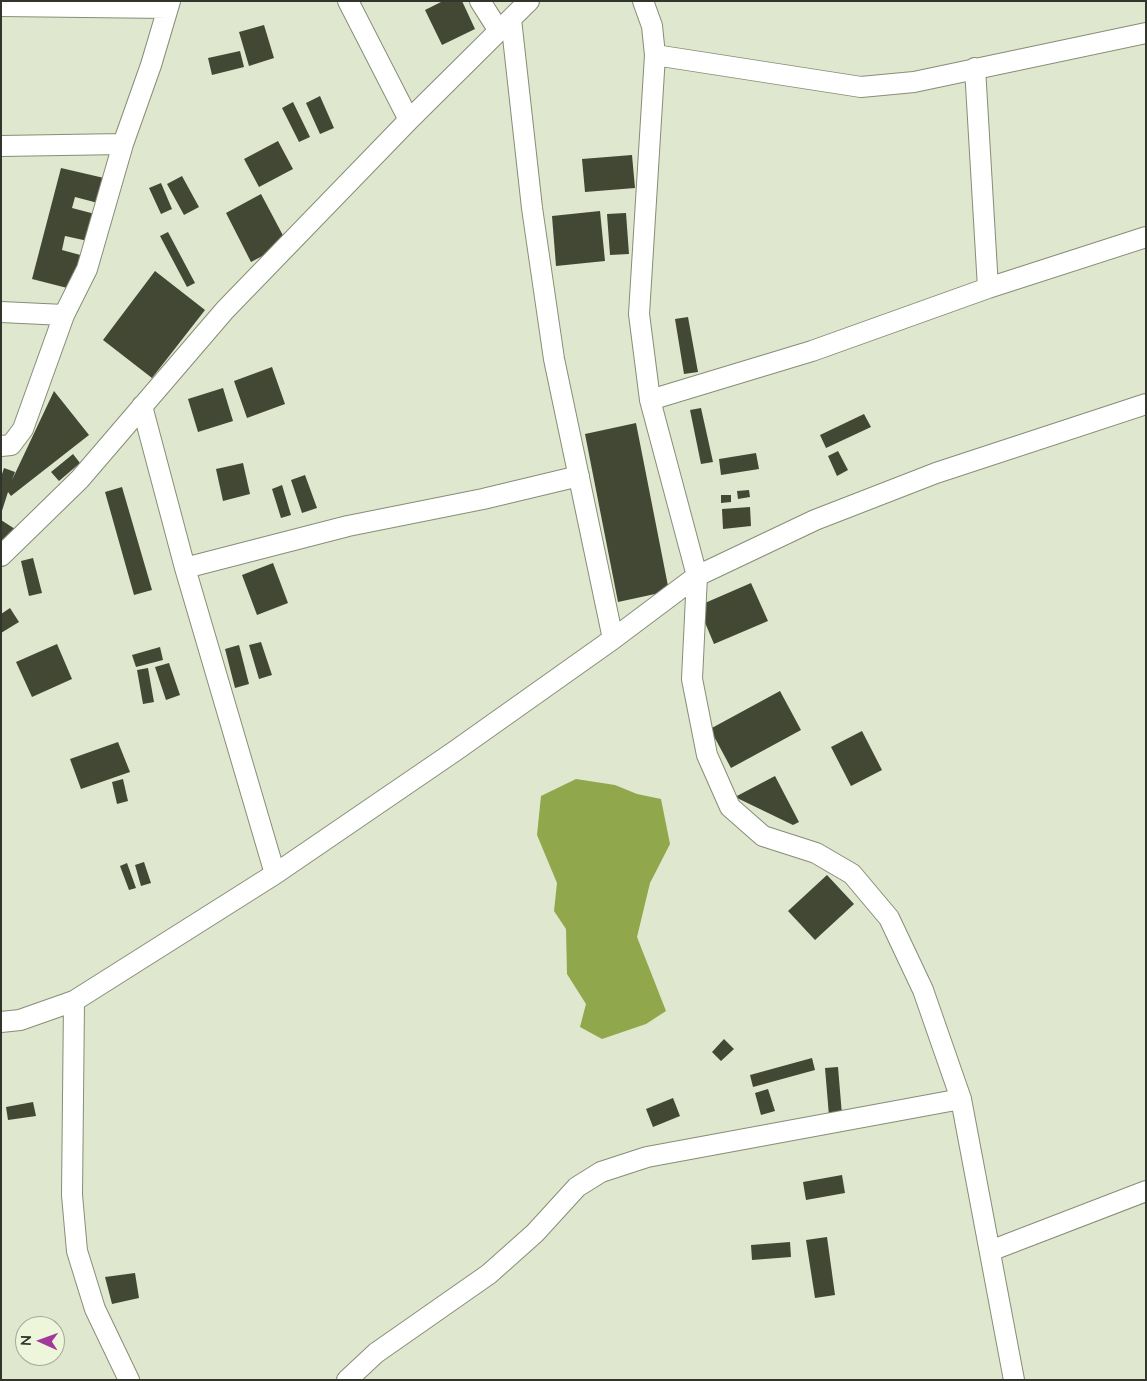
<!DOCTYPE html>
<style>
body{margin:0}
#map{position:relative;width:1147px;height:1381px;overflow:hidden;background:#dfe7ce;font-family:Lato,sans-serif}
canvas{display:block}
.frame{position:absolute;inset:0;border:2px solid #32352b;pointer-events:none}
.north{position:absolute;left:15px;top:1316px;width:50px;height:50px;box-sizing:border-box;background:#edf5db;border:1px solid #a2a895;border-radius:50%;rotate:272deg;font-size:14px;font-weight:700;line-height:20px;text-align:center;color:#32352b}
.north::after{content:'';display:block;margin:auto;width:18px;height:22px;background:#a23899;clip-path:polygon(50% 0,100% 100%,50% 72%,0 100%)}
</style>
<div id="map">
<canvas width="1147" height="1381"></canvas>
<div class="frame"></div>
<div class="north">N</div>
</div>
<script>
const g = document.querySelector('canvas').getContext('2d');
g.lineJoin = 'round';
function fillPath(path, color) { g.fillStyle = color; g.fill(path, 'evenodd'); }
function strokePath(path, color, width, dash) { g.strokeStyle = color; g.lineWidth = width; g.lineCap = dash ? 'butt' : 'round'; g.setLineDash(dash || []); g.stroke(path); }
const water = new Path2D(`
 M576,779l39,6 22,9 24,5 9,45 -20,39 -13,54 29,74 -20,13 -44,15 -22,-12 6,-23 -19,-30 -1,-45 -12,-18 3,-28 -20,-48 4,-39z`);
const building = new Path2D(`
 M443,1h19l13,28 -33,16 -17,-35z
 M264,25l10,33 -25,8 -10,-34z
 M240,51l4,16 -32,8 -4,-17z
 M320,96l14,32 -14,6 -14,-31z
 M293,102l17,35 -11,5 -17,-34z
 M278,141l15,28 -34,18 -15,-28z
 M632,155l3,33 -50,4 -3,-33z
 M61,168l43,10 -6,25 -23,-6 -3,11 23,6 -7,27 -23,-5 -3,14 22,6 -9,34 -43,-11z
 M182,176l17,31 -15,8 -17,-31z
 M161,183l11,26 -11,5 -12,-26z
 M261,194l26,49 -36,19 -25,-49z
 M600,211l5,50 -49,5 -4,-50z
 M626,213l3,41 -19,1 -3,-41z
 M168,232l27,51 -8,4 -27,-51z
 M155,271l50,39 -53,68 -49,-38z
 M688,317l10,55 -14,2 -9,-55z
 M272,367l13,37 -38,14 -13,-37z
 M223,388l10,33 -35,11 -10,-33z
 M54,391l35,44 -78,61 -3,-4 -7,22v-37l3,-9 11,4 -3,8z
 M701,408l12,54 -12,2 -11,-54z
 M864,414l7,13 -45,21 -6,-13z
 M636,423l33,168 -51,11 -33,-168z
 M838,451l10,19 -11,6 -9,-20z
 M756,453l3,16 -38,6 -2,-16z
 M73,454l7,9 -21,18 -8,-9z
 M243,463l7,31 -27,7 -7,-32z
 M305,475l12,33 -15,5 -11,-33z
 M282,485l9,30 -10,3 -9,-29z
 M122,487l30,103 -18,5 -29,-103z
 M749,490l1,7 -12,2 -1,-8z
 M721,495h10v7l-10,1z
 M750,507l1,19 -28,3 -1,-20z
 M1,520l14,9 -10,15 -4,-3z
 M33,558l9,35 -13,3 -8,-35z
 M273,563l15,40 -31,12 -15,-40z
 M751,583l17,38 -54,23 -16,-38z
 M10,608l9,14 -18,11v-19z
 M261,642l11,33 -13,4 -10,-34z
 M57,644l15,35 -40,18 -16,-35z
 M239,645l10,39 -14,4 -10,-39z
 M160,647l3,13 -27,7 -4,-12z
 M169,663l11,32 -14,5 -11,-33z
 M148,668l6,34 -11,2 -6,-34z
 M780,691l21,39 -70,38 -21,-39z
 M862,731l20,39 -31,16 -20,-39z
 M118,742l12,30 -49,17 -11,-30z
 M775,776l24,46 -6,3 -58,-28z
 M123,779l5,22 -11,3 -5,-22z
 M144,862l7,21 -10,3 -6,-21z
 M127,863l9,25 -7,2 -9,-24z
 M827,875l27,29 -39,36 -27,-29z
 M724,1039l10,10 -13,12 -9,-9z
 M812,1058l3,12 -62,17 -3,-12z
 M838,1067l4,48 -13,1 -4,-48z
 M768,1089l7,22 -14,4 -6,-22z
 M673,1098l7,18 -27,11 -7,-18z
 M33,1102l3,14 -28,4 -2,-13z
 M842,1175l3,18 -39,7 -3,-18z
 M827,1237l8,58 -20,3 -9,-58z
 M790,1242l1,15 -39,3 -1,-15z
 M135,1273l4,25 -27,6 -7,-27z`);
const minor = new Path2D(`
 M348,1l61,119
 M480,1l19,30
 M643,1l9,25 3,29 -16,259 11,86 47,176 -5,103 15,76 23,52 33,29 53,17 36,21 37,44 34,72 38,109 53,281
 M1,6l167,2
 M511,19l21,189 22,151 59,280
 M655,55l206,32 53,-5 232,-49
 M975,68l13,220
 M1,146l122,-2
 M1,312l63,3
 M650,400l162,-49 176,-63 158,-51
 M142,406l43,162 90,306
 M1,446l10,-1 12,-16 41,-114 23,-46 36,-125 28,-79 19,-64
 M1,556l79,-77 145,-169 184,-190 120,-119
 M185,568l163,-42 135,-27 96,-23
 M74,1001l-2,194 5,56 18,58 34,71
 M1,1022l19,-2 54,-19 201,-127 180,-123 158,-112 84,-63 118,-56 121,-47 210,-69
 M990,1251l156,-60
 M347,1380l29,-27 113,-79 46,-41 42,-46 24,-15 46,-15 314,-58`);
fillPath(water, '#90a74b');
fillPath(building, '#424833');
strokePath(minor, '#868e76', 22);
strokePath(minor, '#fff', 20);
</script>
